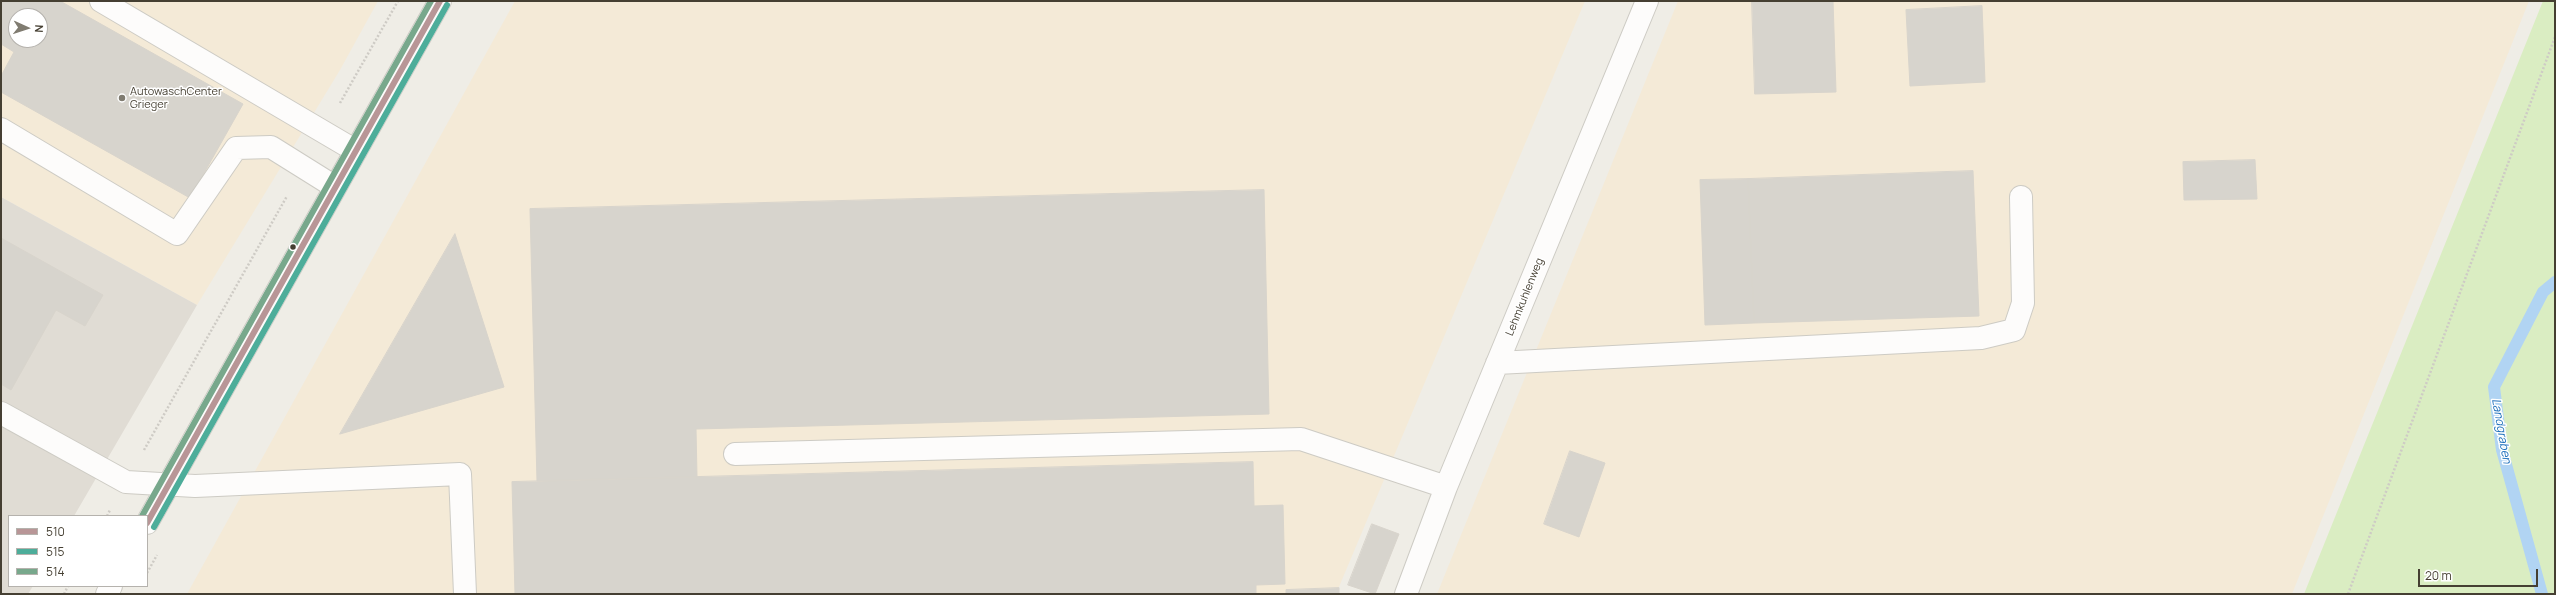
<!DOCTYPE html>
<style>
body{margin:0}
#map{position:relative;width:2556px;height:595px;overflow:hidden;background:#efede6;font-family:Manrope,sans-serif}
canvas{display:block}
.frame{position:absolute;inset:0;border:2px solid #453f32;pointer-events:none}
.legend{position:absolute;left:8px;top:515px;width:140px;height:72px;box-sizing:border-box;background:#fff;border:1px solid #b5b2ad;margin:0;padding:5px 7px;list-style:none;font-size:12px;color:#453f32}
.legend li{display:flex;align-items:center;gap:8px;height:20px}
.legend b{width:20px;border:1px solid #b5b2ad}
.north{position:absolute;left:8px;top:8px;width:40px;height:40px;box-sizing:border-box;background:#fff;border:1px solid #b5b2ad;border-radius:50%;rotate:93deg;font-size:11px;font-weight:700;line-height:16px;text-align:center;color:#453f32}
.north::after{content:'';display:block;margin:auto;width:14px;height:18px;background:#807c71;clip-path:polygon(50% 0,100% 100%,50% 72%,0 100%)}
.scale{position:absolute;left:2418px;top:569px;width:120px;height:18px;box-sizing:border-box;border:2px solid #453f32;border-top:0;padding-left:5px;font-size:12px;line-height:14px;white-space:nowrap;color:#453f32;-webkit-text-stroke:3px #fff;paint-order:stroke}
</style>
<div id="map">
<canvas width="2556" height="595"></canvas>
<div class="frame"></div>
<ul class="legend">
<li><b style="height:5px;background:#b89697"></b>510</li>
<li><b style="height:5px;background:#4dad9a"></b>515</li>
<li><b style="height:5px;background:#78a88c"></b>514</li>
</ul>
<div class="north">N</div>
<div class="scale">20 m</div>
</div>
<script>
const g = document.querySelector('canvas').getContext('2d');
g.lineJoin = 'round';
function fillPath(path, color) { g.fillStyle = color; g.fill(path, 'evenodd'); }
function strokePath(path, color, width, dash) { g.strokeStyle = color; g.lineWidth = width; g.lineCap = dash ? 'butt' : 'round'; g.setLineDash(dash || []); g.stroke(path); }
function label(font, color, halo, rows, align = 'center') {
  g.font = font + ' Manrope,sans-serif'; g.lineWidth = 3; g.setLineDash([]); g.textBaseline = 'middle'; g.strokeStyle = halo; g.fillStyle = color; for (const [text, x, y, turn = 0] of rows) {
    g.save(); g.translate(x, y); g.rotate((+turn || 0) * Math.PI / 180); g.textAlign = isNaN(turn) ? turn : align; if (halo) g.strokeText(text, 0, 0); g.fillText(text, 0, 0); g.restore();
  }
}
const commercial = new Path2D(`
 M1,1h377l-38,69 -143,235 -196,-108zM16,16h24v24h-24z
 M515,1h1070l-249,593h-1149z
 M1678,1h851l-237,593h-855z`);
const industrial = new Path2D(`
 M1,197l196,108 -123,211h-65v70h24l-5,8h-27z`);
const green = new Path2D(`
 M2543,1h12v593h-251z`);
const stream = new Path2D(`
 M2542,594l-40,-144 -8,-63 49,-95 12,-10`);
const building = new Path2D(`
 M1,1h59l183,103 -53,94 -189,-106v-16l13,-24 -13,-8zM16,16h24v24h-24z
 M1752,1h81l3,91 -81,2z
 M1982,6l3,76 -75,4 -4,-76z
 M2255,160l2,39 -73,1 -1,-38z
 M1973,171l6,145 -225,7 -6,-144z
 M1748,179l6,144 -49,2 -5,-145z
 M1264,190l5,224 -573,15 1,48 -160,4 -7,-272z
 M455,234l49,153 -164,47z
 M1,238l102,57 -18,31 -29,-16 -45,80 -10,-6z
 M1570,451l35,12 -26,74 -35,-13z
 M1253,462l1,44 29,-1 2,79 -29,1v9h-741l-3,-112z
 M1372,524l27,10 -24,60 -27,-9z
 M1339,588v6h-53v-4z`);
const path = new Path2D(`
 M340,103l58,-102
 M144,450l143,-254
 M107,516l3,-6
 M147,573l10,-18
 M64,594l4,-8
 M2348,594l207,-557`);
const minor = new Path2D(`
 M101,1l255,150
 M1,129l176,105 59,-86 35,-1 64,40
 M1497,363l484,-25 33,-8 9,-27 -2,-106
 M1,413l125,69 69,4 265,-12 5,120
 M735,454l566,-15 145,48
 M147,523l293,-522
 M107,594l4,-8
 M1406,594l40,-107 201,-486`);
const bus1 = new Path2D(`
 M147,523l293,-522`);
const bus2 = new Path2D(`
 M154,527l293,-522`);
const bus3 = new Path2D(`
 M142,516l289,-515`);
const markers = [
 [122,98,4,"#807c71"],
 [293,247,3.5,"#453f32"]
];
const poiNames = [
 ["AutowaschCenter",130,92],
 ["Grieger",130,105]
];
const streetNames = [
 ["Lehmkuhlenweg",1525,297,-68]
];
const waterNames = [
 ["Landgraben",2501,431,80]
];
fillPath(commercial, '#f4ead7');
fillPath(industrial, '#e0dcd4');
fillPath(green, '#daedc2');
strokePath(stream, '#b1d4f3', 12);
fillPath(building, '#d7d4cd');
strokePath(building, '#d8d4cc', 1);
strokePath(minor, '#cdcbc4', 24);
strokePath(path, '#cecbc5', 2.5, [2, 2]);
strokePath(minor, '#fdfcfb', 22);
strokePath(bus1, '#b89697', 6);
strokePath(bus2, '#4dad9a', 6);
strokePath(bus3, '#78a88c', 6);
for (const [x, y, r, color] of markers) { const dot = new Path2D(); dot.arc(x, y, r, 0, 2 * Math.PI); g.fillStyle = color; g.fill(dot); strokePath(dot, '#fff', 1.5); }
label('11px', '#453f32', '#fff', poiNames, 'left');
label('11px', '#453f32', '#fff', streetNames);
label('italic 12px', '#2071bc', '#fff', waterNames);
</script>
